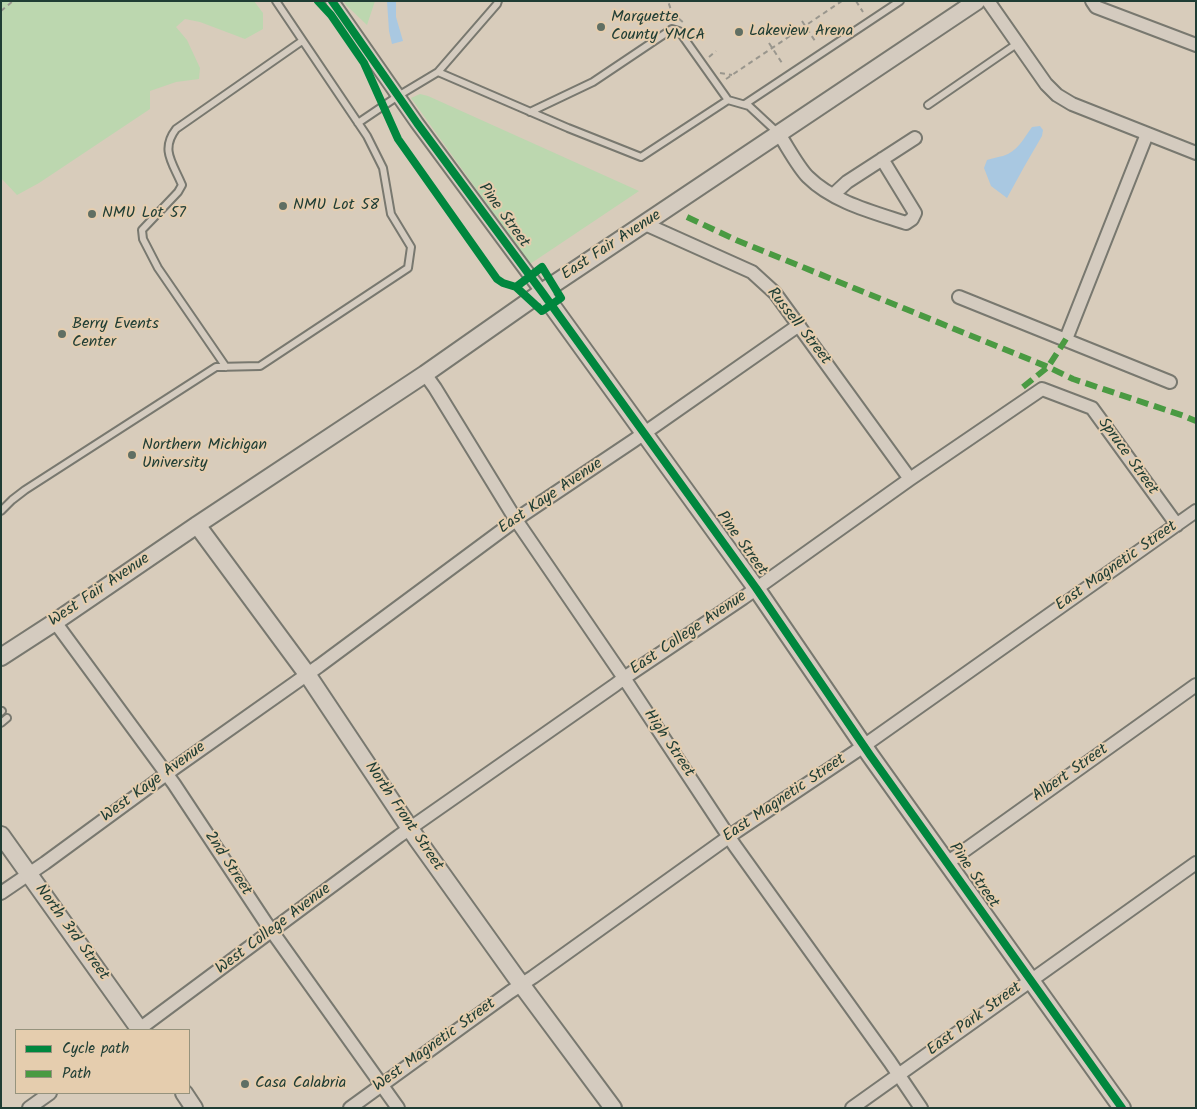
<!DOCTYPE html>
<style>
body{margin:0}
#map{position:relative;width:1197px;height:1109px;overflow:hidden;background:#d8ccbb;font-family:Kalam,sans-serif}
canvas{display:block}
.frame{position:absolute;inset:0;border:2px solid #1f3d34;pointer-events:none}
.legend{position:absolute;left:15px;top:1029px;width:175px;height:65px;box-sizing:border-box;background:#e5cdae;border:1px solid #96937d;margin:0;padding:6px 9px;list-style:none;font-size:15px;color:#1f3d34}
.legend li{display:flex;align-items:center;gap:10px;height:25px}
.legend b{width:25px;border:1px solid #96937d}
</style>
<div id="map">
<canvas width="1197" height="1109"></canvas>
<div class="frame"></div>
<ul class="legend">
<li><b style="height:6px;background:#00873e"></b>Cycle path</li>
<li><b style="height:6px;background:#4a9a42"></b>Path</li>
</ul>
</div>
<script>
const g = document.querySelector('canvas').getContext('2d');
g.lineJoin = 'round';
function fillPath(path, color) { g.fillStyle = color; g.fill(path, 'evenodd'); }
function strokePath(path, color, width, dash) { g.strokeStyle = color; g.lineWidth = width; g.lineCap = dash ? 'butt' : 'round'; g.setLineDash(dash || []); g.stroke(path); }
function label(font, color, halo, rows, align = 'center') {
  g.font = font + ' Kalam,sans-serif'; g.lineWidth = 4; g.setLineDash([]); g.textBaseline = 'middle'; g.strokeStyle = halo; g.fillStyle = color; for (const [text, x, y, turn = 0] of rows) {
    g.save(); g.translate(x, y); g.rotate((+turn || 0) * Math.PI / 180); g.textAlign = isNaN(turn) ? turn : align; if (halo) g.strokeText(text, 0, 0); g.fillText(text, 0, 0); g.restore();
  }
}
const green = new Path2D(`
 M1,1h253l9,12v16l-18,10 -45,-17 -15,-3 -9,8 11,13 13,28 -1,11 -23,3 -26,9v18l-111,74 -22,12 -16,-17z
 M343,1h32l-8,24 -20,-19z
 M420,94l8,2 211,95 -109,73 -119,-166z`);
const water = new Path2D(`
 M387,1h9v16l7,24 -11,3 -3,-13z
 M1040,126l3,4 -1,6 -18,31 -17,31 -16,-12 -7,-18 3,-8c6,-2 11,-3 16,-4 14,-4 21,-18 29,-29z`);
const path = new Path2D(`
 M856,1l7,11
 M1,11l12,-10
 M672,13l12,10
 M662,21l10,-8 -4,-12
 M802,21l13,20
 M769,43l13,20
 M709,57l7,-6
 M720,73l12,2
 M726,79l116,-78`);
const service = new Path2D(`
 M438,72l59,-68 1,-3
 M745,104l155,-103
 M928,105l90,-62
 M530,112l63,-30 79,-53 7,2 49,69
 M358,123l40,-27 40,-24 130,56 73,29 87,-57 21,6 29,27
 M226,367l-68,-99 -15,-29 -1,-9 36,-38 4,-7c-9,-22 -22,-35 -6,-56l126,-88
 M1,511l11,-11 13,-10 191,-123 44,-1 148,-98 3,-21 -20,-33 -8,-46 -16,-32 -91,-135
 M1,712l1,-1
 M1,723l6,-5`);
const minor = new Path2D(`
 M332,1l85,122 125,169
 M988,1l58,83 11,11 15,9 124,49
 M1092,1l4,6 100,38
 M779,134c8,12 19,33 29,43 25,25 65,35 98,46l6,-4 3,-6 -33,-54
 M833,195l14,-13 68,-44
 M645,224l107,48 23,21 135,186
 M959,297l211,85
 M1066,339l81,-205
 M425,374l10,14 81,132 108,158 111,168 155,216 31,46
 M55,622l119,162 92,139 132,185
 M947,863l249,-178
 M1,893l44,-30 131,-96 143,-101 205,-152 109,-73 166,-116
 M138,1030l261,-194 216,-151 9,-7 119,-80 167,-119 132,-90 50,19 85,117
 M29,1108l21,-15
 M350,1108l160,-116 23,-15 204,-146 118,-79 341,-241
 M852,1108l344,-245`);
const tertiary = new Path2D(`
 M542,292l214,296 114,167 252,353
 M197,525l110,149 110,165 98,137 98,132
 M1,657l54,-35 142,-97 228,-151 117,-82 435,-291
 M1,835l139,195
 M184,1093l10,15`);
const quiet = new Path2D(`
 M687,217l49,23 312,127 25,12 111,37 12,5
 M1023,387l25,-20 18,-28`);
const cycleway = new Path2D(`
 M318,1l13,14 33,48 34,76 99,140 6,4 13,4 26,24 19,-13 -19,-31 -26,20
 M332,1l85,122 125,169 214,296 114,167 252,353`);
const markers = [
 [601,27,5,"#606f63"],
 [739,32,5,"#606f63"],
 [283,206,5,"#606f63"],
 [92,214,5,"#606f63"],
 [62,334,5,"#606f63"],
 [132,455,5,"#606f63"],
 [245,1084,5,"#606f63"]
];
const poiNames = [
 ["Marquette",611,18],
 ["County YMCA",611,36],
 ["Lakeview Arena",749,32],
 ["NMU Lot 58",293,206],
 ["NMU Lot 57",102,214],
 ["Berry Events",72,325],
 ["Center",72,343],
 ["Northern Michigan",142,446],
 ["University",142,464],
 ["Casa Calabria",255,1084]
];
const streetNames = [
 ["Pine Street",503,216,54],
 ["East Fair Avenue",612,246,-33],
 ["Russell Street",798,327,52],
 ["Spruce Street",1127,457,54],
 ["East Kaye Avenue",551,497,-34],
 ["Pine Street",741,544,54],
 ["East Magnetic Street",1117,567,-35],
 ["West Fair Avenue",100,591,-34],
 ["East College Avenue",689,634,-34],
 ["High Street",668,744,56],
 ["Albert Street",1071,774,-35],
 ["West Kaye Avenue",154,783,-36],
 ["East Magnetic Street",785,799,-34],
 ["North Front Street",403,817,56],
 ["2nd Street",227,864,57],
 ["Pine Street",973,876,55],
 ["West College Avenue",274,930,-37],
 ["North 3rd Street",71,933,54],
 ["East Park Street",975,1020,-36],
 ["West Magnetic Street",435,1046,-36]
];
fillPath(green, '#bcd7af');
fillPath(water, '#a9c8e1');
strokePath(service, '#78786f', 10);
strokePath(minor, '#78786f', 16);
strokePath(tertiary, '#78786f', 20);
strokePath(path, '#99968d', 2, [5, 4]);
strokePath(service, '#d4cbbf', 6);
strokePath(minor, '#d4cbbf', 12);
strokePath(tertiary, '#d4cbbf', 16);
strokePath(quiet, '#4a9a42', 6, [12, 6]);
strokePath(cycleway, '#00873e', 8);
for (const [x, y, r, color] of markers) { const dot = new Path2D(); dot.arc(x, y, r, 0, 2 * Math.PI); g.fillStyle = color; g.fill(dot); strokePath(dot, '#e5cdae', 2); }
label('16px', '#1f3d34', '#e5cdae', poiNames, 'left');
label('16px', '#1f3d34', '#e5cdae', streetNames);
</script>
